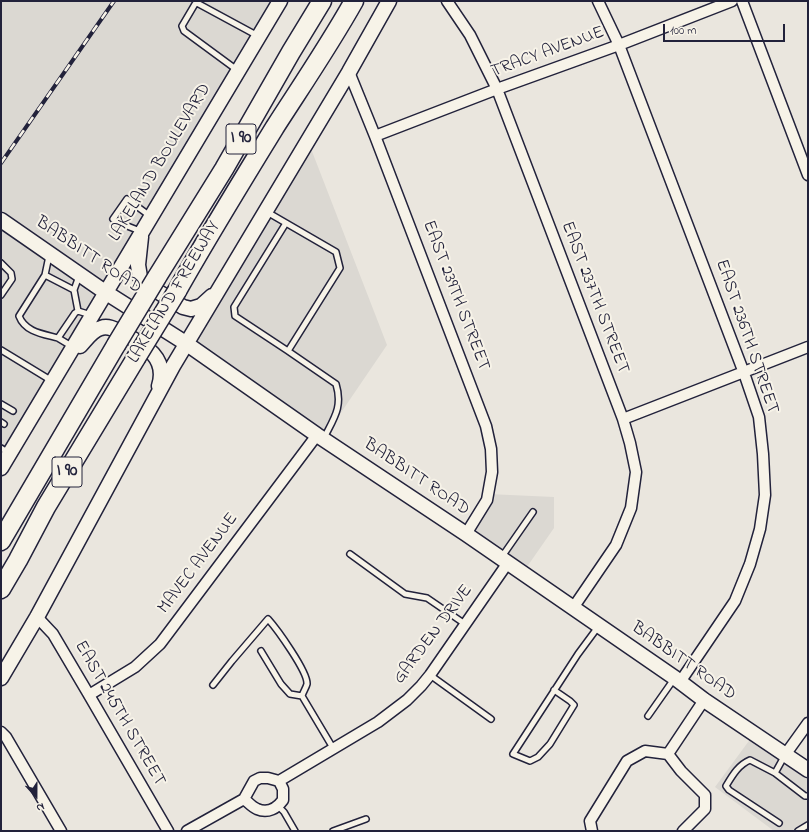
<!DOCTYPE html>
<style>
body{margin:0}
#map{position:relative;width:809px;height:832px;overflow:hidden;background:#eae6de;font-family:"Indie Flower",sans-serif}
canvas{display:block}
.frame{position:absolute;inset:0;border:2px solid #22223b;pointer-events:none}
.north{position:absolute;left:16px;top:776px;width:40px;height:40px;-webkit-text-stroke:3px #f7f3e8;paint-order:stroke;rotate:159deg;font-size:11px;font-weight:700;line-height:16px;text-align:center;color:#22223b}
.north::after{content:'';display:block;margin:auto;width:14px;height:18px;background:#22223b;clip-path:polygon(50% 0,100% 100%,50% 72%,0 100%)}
.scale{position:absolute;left:663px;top:24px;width:122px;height:18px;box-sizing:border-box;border:2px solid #22223b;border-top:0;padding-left:5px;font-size:12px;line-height:14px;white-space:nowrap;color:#22223b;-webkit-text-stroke:3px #f7f3e8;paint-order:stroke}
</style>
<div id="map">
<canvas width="809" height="832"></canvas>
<div class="frame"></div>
<div class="north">N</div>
<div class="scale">100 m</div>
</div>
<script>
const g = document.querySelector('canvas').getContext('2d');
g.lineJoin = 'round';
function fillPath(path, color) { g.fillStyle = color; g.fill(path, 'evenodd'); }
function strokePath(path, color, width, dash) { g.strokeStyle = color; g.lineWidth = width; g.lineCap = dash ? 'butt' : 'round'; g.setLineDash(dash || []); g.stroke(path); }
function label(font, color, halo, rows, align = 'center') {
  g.font = font + ' "Indie Flower",sans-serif'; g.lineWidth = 4; g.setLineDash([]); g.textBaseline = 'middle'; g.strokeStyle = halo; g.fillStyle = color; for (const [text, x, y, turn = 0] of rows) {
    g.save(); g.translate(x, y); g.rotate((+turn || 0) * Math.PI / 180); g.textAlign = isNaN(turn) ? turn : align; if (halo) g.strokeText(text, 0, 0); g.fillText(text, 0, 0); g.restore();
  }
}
const built = new Path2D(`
 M1,1h279l-279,467z
 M308,141l79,204 -64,94 -136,-95z
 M488,494l66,3v31l-32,46 -56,-40z
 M754,734l54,36v55l-10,6h-24l-59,-44z`);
const lane = new Path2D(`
 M237,70l-53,-39 -2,-5 13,-22 2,-1 61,33
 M267,212l69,40 4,16 -52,83 48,33c7,23 -2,34 -12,54
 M286,223l-52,84 1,9 53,35
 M140,231l-23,-9 -4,-3 14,-20 23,17
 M49,256l-4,19 -26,41c6,16 24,18 39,22
 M1,263l10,10 1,6 -11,16
 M45,275l29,15
 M78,311l-4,-21 5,-14
 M73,347l-15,-9 17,-25 3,-2 13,4
 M1,350l51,31
 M1,404l12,7
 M1,422l3,2
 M1,448l8,5
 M350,554l55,40 22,4 38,26
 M501,558l32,-46
 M261,651l20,33 9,10 12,2
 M430,675l61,44
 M213,685l19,-24 36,-42c9,10 40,53 39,65 -1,4 -4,8 -5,12l31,52
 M554,690l16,11 4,4 -24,39 -12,13 -8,4 -17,-7 65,-100 20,-27
 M648,716l26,-37
 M785,755l-10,18 30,23h3
 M775,773l-25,-13c-12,5 -18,16 -24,26l3,4 50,33
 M278,806l6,6 11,19
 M333,831l33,-12
 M798,831l10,-6`);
const street = new Path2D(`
 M447,1l23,34 27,54 126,330 7,24 6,29 -5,36 -15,37 -43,63
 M598,1l21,44 125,328 15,44 4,37 2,41 -5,34 -10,35 -15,37 -55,81
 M742,1l66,174
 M349,72l26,64 111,290 5,23 1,23 -5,28 -21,34
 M375,136l122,-47 122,-44 113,-44
 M623,419l185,-72
 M37,617l16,17 36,61 79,136
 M89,695l46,-28 25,-23 157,-209
 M1,732l5,5 55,94
 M668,754l36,-54
 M785,755l23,-32
 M244,799c4,3 8,8 13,10 11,5 20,-1 26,-9v-11l-4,-8
 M187,831l57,-32 10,-18 6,-3h8l11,3 99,-59 29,-22 14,-14 9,-11 77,-111
 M592,831l-2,-10 37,-60 18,-10 23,3 13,17 24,24v14l-22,22`);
const secondary = new Path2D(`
 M1,220l104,72 82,52 130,91 149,99 209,144 29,22 104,70
 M141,237l-3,28 2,12 7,8 36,22 8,2 10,-3 11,-10
 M80,346c6,-6 12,-16 21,-18 8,-3 15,2 23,6 21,11 44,24 35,52
 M1,468l279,-467
 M1,678l36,-61 136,-251 176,-294 40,-71`);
const highway = new Path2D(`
 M157,277l67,-108 67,-117 31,-51
 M177,291c31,-55 65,-110 98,-164 27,-42 55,-83 79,-126
 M1,541l115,-196
 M1,589l17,-29 28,-53 90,-149`);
const rail = new Path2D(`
 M1,163l113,-162`);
const highwayBridge = new Path2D(`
 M116,345l41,-68
 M136,358l41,-67`);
const shields = [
 [241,139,30],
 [67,472,30]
];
const shieldNames = [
 ["I 90",241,139],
 ["I 90",67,472]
];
const streetNames = [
 ["TRACY AVENUE",548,53,-20],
 ["LAKELAND BOULEVARD",161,163,-59],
 ["BABBITT ROAD",88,256,34],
 ["LAKELAND FREEWAY",175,293,-59],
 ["EAST 239TH STREET",455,296,69],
 ["EAST 237TH STREET",594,298,69],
 ["EAST 236TH STREET",746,337,71],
 ["BABBITT ROAD",416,478,34],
 ["MAVEC AVENUE",199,564,-53],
 ["GARDEN DRIVE",434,635,-53],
 ["BABBITT ROAD",683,662,35],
 ["EAST 245TH STREET",119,714,60]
];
fillPath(built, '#dbd8d2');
strokePath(lane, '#22223b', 8);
strokePath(street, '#22223b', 13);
strokePath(secondary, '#22223b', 17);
strokePath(highway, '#22223b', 21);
strokePath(lane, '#f7f3e8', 5);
strokePath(street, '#f7f3e8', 10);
strokePath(secondary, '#f7f3e8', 14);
strokePath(highway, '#f7f3e8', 18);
strokePath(rail, '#22223b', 4);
strokePath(rail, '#f7f3e8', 2.5, [8]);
strokePath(highwayBridge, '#22223b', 21, []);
strokePath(highwayBridge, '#f7f3e8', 18);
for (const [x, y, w] of shields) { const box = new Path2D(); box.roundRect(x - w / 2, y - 15, w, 30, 3); g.fillStyle = '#f7f3e8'; g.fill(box); strokePath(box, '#22223b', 1); }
label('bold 17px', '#22223b', null, shieldNames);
label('18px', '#22223b', '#f7f3e8', streetNames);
</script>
